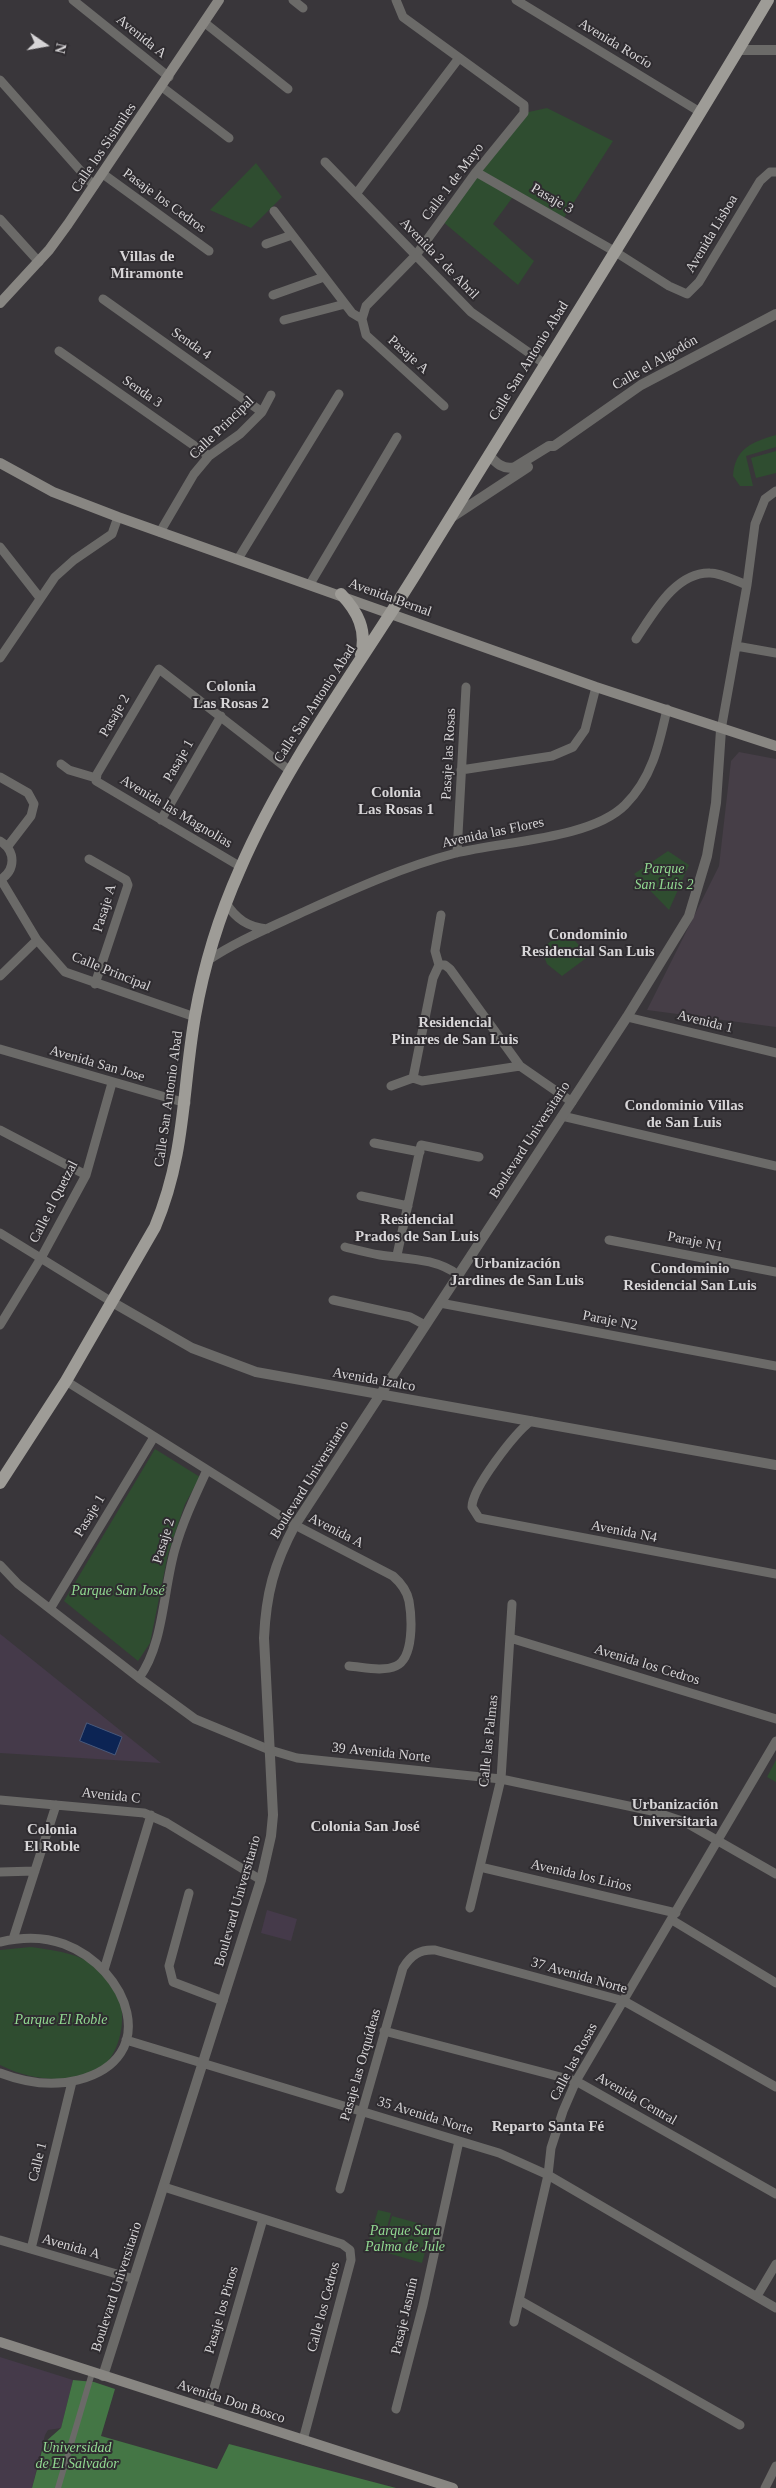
<!DOCTYPE html>
<meta charset="utf-8">
<style>
body{margin:0}
#map{position:relative;width:776px;height:2488px;overflow:hidden;background:#39363a;font-family:Georgia,serif}
canvas{display:block}
.north{position:absolute;left:20px;top:20px;width:50px;height:50px;-webkit-text-stroke:4px #2f2c30;paint-order:stroke;rotate:102deg;font-size:14px;font-weight:700;line-height:20px;text-align:center;color:#d7d5d7}
.north::after{content:'';display:block;margin:auto;width:18px;height:22px;background:#d7d5d7;clip-path:polygon(50% 0,100% 100%,50% 72%,0 100%)}
</style>
<div id="map">
<canvas width="776" height="2488"></canvas>
<div class="north">N</div>
</div>
<script>
const g = document.querySelector('canvas').getContext('2d');
g.lineJoin = 'round';
function fillPath(path, color) { g.fillStyle = color; g.fill(path, 'evenodd'); }
function strokePath(path, color, width, dash) { g.strokeStyle = color; g.lineWidth = width; g.lineCap = dash ? 'butt' : 'round'; g.setLineDash(dash || []); g.stroke(path); }
function label(font, color, halo, rows, align = 'center') {
  g.font = font + ' Georgia,serif'; g.lineWidth = 4; g.setLineDash([]); g.textBaseline = 'middle'; g.strokeStyle = halo; g.fillStyle = color; for (const [text, x, y, turn = 0] of rows) {
    g.save(); g.translate(x, y); g.rotate((+turn || 0) * Math.PI / 180); g.textAlign = isNaN(turn) ? turn : align; if (halo) g.strokeText(text, 0, 0); g.fillText(text, 0, 0); g.restore();
  }
}
const built = new Path2D(`
 M739,752l37,7v268l-129,-17 72,-144 12,-105z`);
const education = new Path2D(`
 M0,1634l4,3 157,126 -161,-10z
 M267,1910l30,9 -6,22 -30,-8z
 M0,2357l73,23 -12,48 -13,2 -3,5 -13,53h-32z`);
const green = new Path2D(`
 M547,108l66,33 -51,80 -47,-27 -22,30 41,37 -16,24 -76,-64 82,-108z
 M256,163l26,34 -31,31 -41,-18z
 M776,435v12l-30,9 7,30h-13l-7,-10c2,-28 19,-34 43,-41z
 M776,451v22l-20,5 -5,-20z
 M668,851l21,14 -20,45 -35,-36z
 M565,930l24,26 -27,20 -15,-12 -6,-15z
 M155,1449l45,28 -15,27 -17,50 -18,89 -12,18 -74,-60z
 M776,1760v22l-9,-5z
 M31,1947c19,3 43,5 59,16 8,6 23,19 27,27 12,29 3,73 -28,86 -4,2 -11,2 -15,2 -27,3 -50,-1 -74,-13v-115z
 M378,2210l13,3 -5,18 -13,-4z
 M392,2216l40,11 -10,36 -55,-16 5,-18 15,5z`);
const forest = new Path2D(`
 M73,2380l21,2 21,7 -14,47 116,33 12,-25 167,44h-364l12,-45 17,-15z`);
const water = new Path2D(`
 M87,1723l35,14 -7,18 -35,-14z`);
const pedestrian = new Path2D(`
 M58,2488l34,-115`);
const minor = new Path2D(`
 M73,0l96,77
 M293,0l10,8
 M516,0l184,112
 M205,23l83,66
 M0,80l94,106
 M162,87l67,51
 M325,162l146,150 74,52
 M476,172l138,79 55,35 18,8 12,-12 61,-101 10,-9h6
 M103,174l106,77
 M356,194l103,-136
 M274,211l78,102 10,6
 M0,219l39,43
 M266,244l26,-9
 M273,295l51,-18
 M103,299l159,113
 M362,319l4,-13 50,-51 60,-83 48,-59v-8l-121,-88 -7,-17
 M362,319l4,16 78,71
 M284,320l61,-16
 M59,351l150,105
 M160,532l34,-58 15,-18 31,-22 22,-22 9,-17
 M0,547l40,51
 M238,559l101,-165
 M310,584l87,-147
 M636,639c17,-25 39,-67 74,-66 11,0 26,8 37,12
 M736,646l40,7
 M0,658l55,-81 19,-17 38,-26 6,-17
 M721,730l26,-145 8,-61 10,-25 11,-8
 M61,764l8,6 27,8
 M461,770l91,-14 21,-9 12,-17 11,-43
 M0,777l28,16 6,11 -3,12 -23,30
 M161,820l60,-104
 M0,841c16,10 16,29 0,39
 M457,853l9,-166
 M89,859l37,21 2,5 -33,99
 M241,867l-145,-86 1,-7 62,-105 130,101
 M1,880l36,60 28,32 130,45
 M226,903c10,16 22,24 41,26
 M207,961c30,-20 62,-33 94,-48 51,-23 101,-46 155,-60 48,-12 135,-14 169,-48 27,-27 34,-60 42,-96
 M439,965h6l5,4 70,97 52,36
 M439,965l-4,-14 6,-36
 M0,976l37,-36
 M627,1017l149,36
 M0,1049l186,54
 M413,1078l20,-100 6,-13
 M391,1086l22,-8 9,3 98,-15
 M562,1116l214,50
 M0,1130l86,45
 M374,1143l46,9
 M361,1196l47,10
 M0,1233l112,69
 M609,1240l167,32
 M345,1247c12,3 23,6 35,8 26,4 56,3 78,20
 M397,1255l24,-110 58,12
 M333,1300l77,17 15,8
 M440,1303l336,63
 M0,1325l41,-67 45,-83 26,-92
 M66,1381l229,144 98,51c8,7 14,15 16,25 3,17 5,57 -13,65 -13,6 -33,1 -47,0
 M531,1421c-16,12 -59,67 -59,86l7,11 297,56
 M0,1565l18,19 121,94 56,41 75,31 27,8 204,21 151,32 33,11 91,52
 M50,1609l104,-172
 M510,1638l266,81
 M139,1678c25,-34 24,-88 36,-129 8,-28 20,-53 32,-79
 M0,1800l144,13 23,10 94,57
 M480,1867l196,46
 M0,1872l35,-1
 M189,1893l-20,73 4,16 50,19
 M470,1908l31,-129 11,-175
 M672,1920l104,63
 M13,1939l43,-134
 M0,1942c21,-5 43,-6 64,2 64,24 99,114 14,136 -27,7 -52,3 -78,-7
 M104,1970l47,-155
 M384,2031l192,50 200,113
 M126,2040l373,113 49,22 228,133
 M164,2187l178,57 8,6 1,10 -48,180
 M340,2189l63,-221c8,-13 17,-19 32,-18l189,51 152,86
 M0,2240l134,39
 M31,2249l41,-167
 M757,2296l19,-32
 M519,2300l221,125
 M514,2322l34,-147 3,-27 12,-37 13,-30 200,-340
 M208,2409l55,-190
 M396,2409l27,-104 36,-164
 M765,2488l11,-22`);
const tertiary = new Path2D(`
 M738,50h38
 M489,455c7,8 14,15 26,12l34,-21h5l87,-61 135,-71
 M452,517l76,-50
 M112,1302l80,46 64,24 520,93
 M103,2376l158,-496 10,-44 2,-21 -9,-177c2,-44 10,-74 31,-113l332,-508 62,-101 18,-60 9,-53 5,-73`);
const secondary = new Path2D(`
 M0,303l49,-53 19,-26 151,-224
 M0,463l53,29 65,25 478,170 180,59
 M0,2342l453,146`);
const primary = new Path2D(`
 M341,594c17,18 26,36 20,61
 M0,1483l66,-102 89,-154c31,-74 27,-136 40,-211 9,-51 24,-100 45,-147 46,-106 117,-200 178,-299 117,-190 236,-378 350,-570`);
const streetNames = [
 ["Avenida A",141,37,39],
 ["Avenida Rocío",615,44,31],
 ["Calle los Sisimiles",104,148,-56],
 ["Calle 1 de Mayo",453,182,-53],
 ["Pasaje 3",552,199,30],
 ["Pasaje los Cedros",164,201,36],
 ["Avenida Lisboa",712,234,-59],
 ["Avenida 2 de Abril",439,259,46],
 ["Senda 4",191,344,35],
 ["Pasaje A",408,355,42],
 ["Calle San Antonio Abad",529,361,-58],
 ["Calle el Algodón",655,363,-30],
 ["Senda 3",142,392,35],
 ["Calle Principal",222,428,-44],
 ["Avenida Bernal",390,598,20],
 ["Calle San Antonio Abad",315,704,-57],
 ["Pasaje 2",115,716,-60],
 ["Pasaje las Rosas",449,754,-87],
 ["Pasaje 1",179,761,-60],
 ["Avenida las Magnolias",176,812,31],
 ["Avenida las Flores",493,833,-12],
 ["Pasaje A",105,908,-73],
 ["Calle Principal",111,972,22],
 ["Avenida 1",705,1022,14],
 ["Avenida San Jose",97,1064,16],
 ["Calle San Antonio Abad",169,1099,-82],
 ["Boulevard Universitario",530,1140,-57],
 ["Calle el Quetzal",54,1202,-63],
 ["Paraje N1",695,1242,11],
 ["Paraje N2",610,1321,11],
 ["Avenida Izalco",374,1380,10],
 ["Boulevard Universitario",310,1480,-58],
 ["Pasaje 1",90,1516,-59],
 ["Avenida A",336,1531,27],
 ["Avenida N4",624,1532,11],
 ["Pasaje 2",164,1541,-73],
 ["Avenida los Cedros",647,1665,17],
 ["Calle las Palmas",489,1741,-84],
 ["39 Avenida Norte",381,1753,6],
 ["Avenida C",111,1796,6],
 ["Avenida los Lirios",581,1876,13],
 ["Boulevard Universitario",238,1901,-74],
 ["37 Avenida Norte",579,1976,16],
 ["Calle las Rosas",574,2062,-62],
 ["Pasaje las Orquídeas",361,2065,-74],
 ["Avenida Central",636,2099,30],
 ["35 Avenida Norte",425,2116,17],
 ["Calle 1",38,2162,-76],
 ["Avenida A",71,2247,16],
 ["Boulevard Universitario",117,2287,-72],
 ["Calle los Cedros",324,2307,-75],
 ["Pasaje los Pinos",222,2310,-74],
 ["Pasaje Jasmín",405,2316,-77],
 ["Avenida Don Bosco",231,2402,18]
];
const parkNames = [
 ["Parque",664,869],
 ["San Luis 2",664,885],
 ["Parque San José",118,1591],
 ["Parque El Roble",61,2020],
 ["Parque Sara",405,2231],
 ["Palma de Jule",405,2247],
 ["Universidad",77,2448],
 ["de El Salvador",77,2464]
];
const neighbourhoodNames = [
 ["Villas de",147,257],
 ["Miramonte",147,274],
 ["Colonia",231,687],
 ["Las Rosas 2",231,704],
 ["Colonia",396,793],
 ["Las Rosas 1",396,810],
 ["Condominio",588,935],
 ["Residencial San Luis",588,952],
 ["Residencial",455,1023],
 ["Pinares de San Luis",455,1040],
 ["Condominio Villas",684,1106],
 ["de San Luis",684,1123],
 ["Residencial",417,1220],
 ["Prados de San Luis",417,1237],
 ["Urbanización",517,1264],
 ["Jardines de San Luis",517,1281],
 ["Condominio",690,1269],
 ["Residencial San Luis",690,1286],
 ["Urbanización",675,1805],
 ["Universitaria",675,1822],
 ["Colonia San José",365,1827],
 ["Colonia",52,1830],
 ["El Roble",52,1847],
 ["Reparto Santa Fé",548,2127]
];
fillPath(built, '#463e47');
fillPath(education, '#453a4a');
fillPath(green, '#2f4d30');
fillPath(forest, '#447645');
fillPath(water, '#0c2454');
strokePath(water, '#49597b', 1);
strokePath(pedestrian, '#6b6a68', 6);
strokePath(minor, '#6b6a68', 9);
strokePath(tertiary, '#6b6a68', 10);
strokePath(secondary, '#888682', 10);
strokePath(primary, '#9e9c97', 12);
label('14px', '#d7d5d7', '#2f2c30', streetNames);
label('italic 14px', '#91d991', '#2f2c30', parkNames);
label('bold 15px', '#d7d5d7', '#2f2c30', neighbourhoodNames);
</script>
